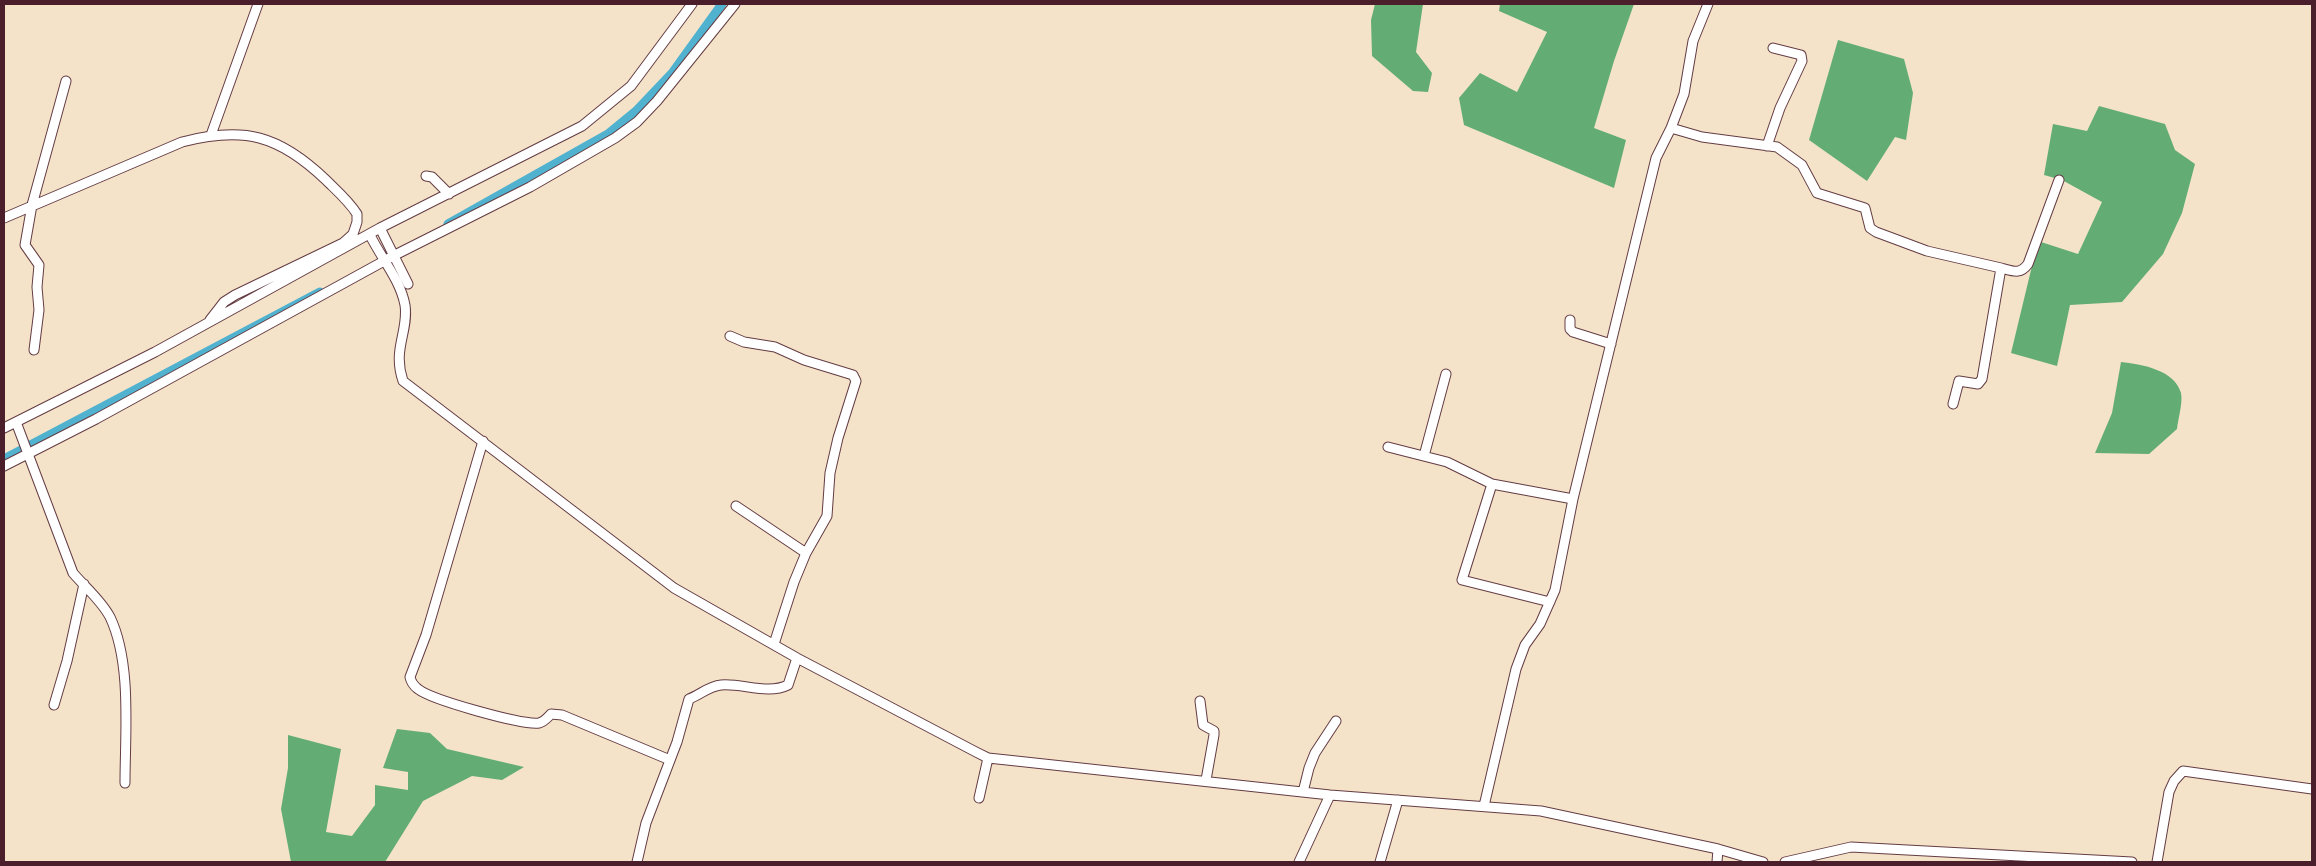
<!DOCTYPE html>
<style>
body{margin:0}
#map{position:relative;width:2316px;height:866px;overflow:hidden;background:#f4e3c9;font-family:Kalam,sans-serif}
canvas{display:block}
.frame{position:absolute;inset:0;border:5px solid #4a1f2b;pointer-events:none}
</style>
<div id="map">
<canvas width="2316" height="866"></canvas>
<div class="frame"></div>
</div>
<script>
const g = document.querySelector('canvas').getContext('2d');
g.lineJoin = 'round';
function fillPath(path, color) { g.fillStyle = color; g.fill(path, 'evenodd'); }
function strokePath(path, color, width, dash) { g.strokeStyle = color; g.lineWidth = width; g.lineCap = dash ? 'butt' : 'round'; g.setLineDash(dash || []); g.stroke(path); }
const forest = new Path2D(`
 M1375,4h48l-7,48 16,21 -4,19 -15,-1 -41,-35 -1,-36z
 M1500,4h134l-20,57 -20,67 32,12 -12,48 -150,-63 -5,-27 21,-25 37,19 30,-60 -48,-21z
 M1838,40l66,19 9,34 -7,47 -11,-3 -28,44 -58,-41z
 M2099,106l66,18 10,26 20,14 -13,49 -19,41 -41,48 -52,3 -13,61 -46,-13 27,-112 40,13 24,-52 -40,-22 -18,-5 9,-51 34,7z
 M2121,362c20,2 54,8 60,31 2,10 -3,26 -4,36l-28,25 -54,-1 17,-40z
 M397,729l33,4 17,16 77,18 -22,13 -30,-4 -49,25 -38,61h-94l-10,-53 7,-41v-33l53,14 -15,83 26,4 23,-31v-20l33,5v-18l-25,-4z`);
const canal = new Path2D(`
 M448,224l160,-90 28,-23 37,-39 49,-68
 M4,459l316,-167`);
const street = new Path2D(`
 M1671,128l31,9 75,10 25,18 15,28 48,15 5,20 6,4 51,19 74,17 -19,111 -4,5 -19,-3 -6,23
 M211,135l47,-131
 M1767,146l13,-38 22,-47 -1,-6 -28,-7
 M426,176l6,1 17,17
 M4,218l178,-76c62,-16 97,-7 144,38 10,10 23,21 31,34v8l-4,12 -10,9 -108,52 -11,7 -14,18
 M380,228l28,56
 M370,235c11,23 30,44 35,70 4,26 -13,44 -2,76l271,207 123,70 179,94 12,6 19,2 323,35 211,16 177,38 45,13
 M2001,268c12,3 19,7 27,-4l31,-84
 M1570,320v9l3,3 38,12
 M730,336l14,6 31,5 29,13 49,15 3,6 -18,57 -8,35 -3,43 -21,37 -12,29 -20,62
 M34,350l5,-40 -2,-23 2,-22 -14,-20 7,-40 34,-124
 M16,422l57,151c12,14 28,27 37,44 22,46 15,116 15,166
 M4,428l151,-76 225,-124 202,-102 49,-40 61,-82
 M483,441l-57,194 -16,42c1,5 4,9 8,12 14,11 103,36 121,34 5,-1 8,-5 12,-9l11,1 108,45
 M1388,447l59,15 45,22 81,15
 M1424,456l22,-82
 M4,466l92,-47 299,-164 135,-68 85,-49 22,-16 20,-21 78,-97
 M1492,484l-30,96 88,22
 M736,506l70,47
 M1200,701l3,24 11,6v4l-8,45
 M54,705l13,-44 17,-77
 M1303,792l6,-24 6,-15 21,-32
 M979,798l9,-40
 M1484,806l32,-137 9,-24 15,-21 15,-34 18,-91 83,-341 15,-30 13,-34 9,-53 15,-37
 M637,862l9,-39 31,-81 12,-43c11,-4 20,-13 32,-14 21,-2 47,10 67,0l9,-27
 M1299,862l31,-67
 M1380,862l18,-62
 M1717,862l1,-13
 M1785,862l66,-15 281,15
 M2157,862l12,-70 5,-11 9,-10 129,18`);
fillPath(forest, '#63ad75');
strokePath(canal, '#51b2d0', 9);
strokePath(street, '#643c43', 11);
strokePath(street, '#fff', 9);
</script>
